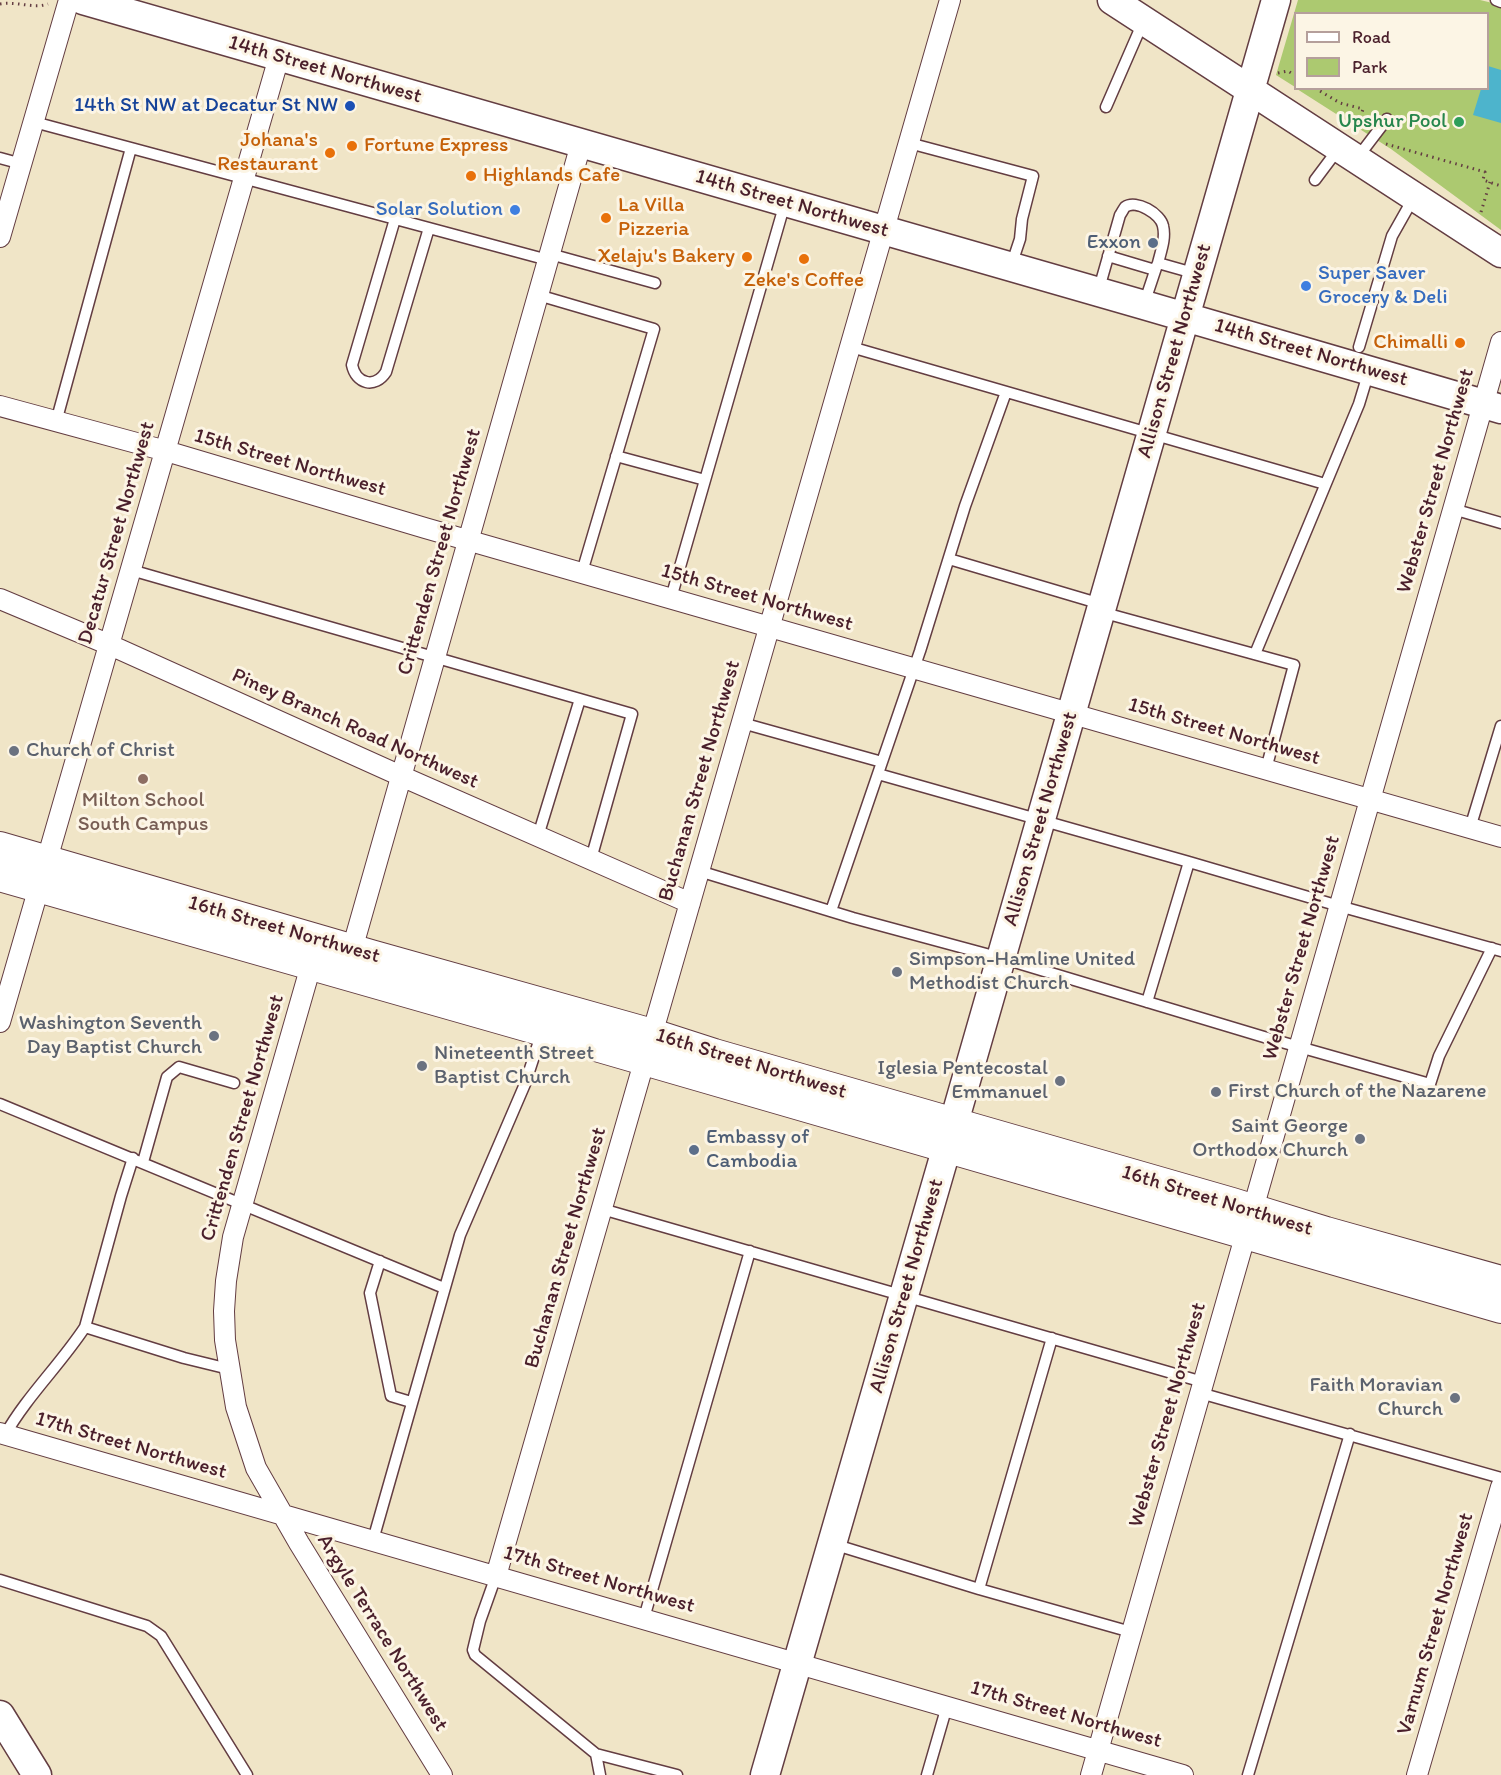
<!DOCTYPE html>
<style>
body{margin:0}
#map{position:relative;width:1501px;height:1775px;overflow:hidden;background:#f0e5c7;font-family:Itim,sans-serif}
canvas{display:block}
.legend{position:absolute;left:1294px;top:12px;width:195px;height:78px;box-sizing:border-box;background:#fcf5e5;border:2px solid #b59f9b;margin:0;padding:8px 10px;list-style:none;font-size:18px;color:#4a1f2b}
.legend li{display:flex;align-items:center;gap:12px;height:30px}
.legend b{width:30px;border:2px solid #b59f9b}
</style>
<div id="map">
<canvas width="1501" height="1775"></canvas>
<ul class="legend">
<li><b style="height:8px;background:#fff"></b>Road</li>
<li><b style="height:16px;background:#acc970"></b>Park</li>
</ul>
</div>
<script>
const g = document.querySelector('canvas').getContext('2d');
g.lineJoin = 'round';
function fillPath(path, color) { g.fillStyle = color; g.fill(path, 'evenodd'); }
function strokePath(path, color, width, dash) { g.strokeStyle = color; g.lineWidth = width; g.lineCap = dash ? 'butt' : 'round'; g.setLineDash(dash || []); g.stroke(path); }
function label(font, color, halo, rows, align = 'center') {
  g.font = font + ' Itim,sans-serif'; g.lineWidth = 6; g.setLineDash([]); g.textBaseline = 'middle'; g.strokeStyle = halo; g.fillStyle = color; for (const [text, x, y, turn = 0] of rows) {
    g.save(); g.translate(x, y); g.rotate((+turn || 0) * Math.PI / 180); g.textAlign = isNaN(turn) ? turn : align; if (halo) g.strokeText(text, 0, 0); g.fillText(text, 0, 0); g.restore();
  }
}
const green = new Path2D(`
 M1298,0h182l21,5v225l-110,-81 -94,-60 191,-1v-74h-192l-1,73 -19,-12z`);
const water = new Path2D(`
 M1488,66l13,4v53l-28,-8 8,-26 7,-1z`);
const path = new Path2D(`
 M0,4c17,-3 33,5 48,0
 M1278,73l10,-2 8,5
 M1315,88l25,15 23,6 -6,21
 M1386,144l99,28 -2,8 18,6
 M1481,212l9,-30`);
const lane = new Path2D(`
 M1496,0l5,2
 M1106,107l37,-85
 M34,122l97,26
 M909,143l124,33 -11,43 -2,20 -9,27
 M1358,157l29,-38
 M0,158l22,6
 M1315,180l24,-32
 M395,219l-43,146c4,19 23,24 34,7l43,-144
 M550,254l105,29
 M1108,256l47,14
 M1098,292l22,-77c1,-1 4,-7 5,-8 11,-8 36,7 38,19 3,12 -2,25 -5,37l39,11
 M538,295l116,34 -72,243
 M1144,304l13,-39
 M851,347l474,137
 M1359,347l33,-111 22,-39
 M56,422l75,-274 417,112
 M616,456l89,24
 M1453,509l48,14
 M949,559l152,45
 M131,570l501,144 -41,145
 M671,598l114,-395
 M1101,612l193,53 -28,104
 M1255,654l104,-250 10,-33
 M742,723l140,39
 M878,774l311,88 150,44 162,45
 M1470,828l31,-102
 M538,836l42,-137
 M699,871l154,47 148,40 263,79 166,47 9,-28 53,-108
 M831,911l89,-260 45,-145 41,-114
 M1147,1002l42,-140
 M0,1104l444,184
 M143,1162l24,-85 12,-10 55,16
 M602,1209l601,173
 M380,1261l-10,32 21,103 20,6
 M85,1327l99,31 45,11
 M1200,1393l301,85
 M5,1435c22,-39 55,-70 80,-108l36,-131 12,-38
 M373,1540l87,-305 65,-151 17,-52
 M833,1544l146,45 73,-251
 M496,1576l-16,45 -7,29 2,5 121,99 81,21
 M0,1580l147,46 14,10 86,139
 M979,1589l152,43
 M644,1618l106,-367
 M596,1754l4,21
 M927,1775l20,-69
 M1248,1775l102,-341`);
const street = new Path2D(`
 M0,237l69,-237
 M0,406l166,45 259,77 1076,309
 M0,599l110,46 291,131 289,127
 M314,955l-81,282 -7,44 -2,30 1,29 11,67 20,61 43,75 143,232
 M349,960l232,-816
 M0,1022l279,-965
 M0,1433l1183,342
 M496,1576l454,-1576
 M1091,1775l410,-1433
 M1417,1775l84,-288`);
const secondary = new Path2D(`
 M83,0l1061,305 357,104
 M1112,0l389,253
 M0,1715l37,60
 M765,1775l177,-611 334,-1164`);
const primary = new Path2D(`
 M0,848l371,108 281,79 62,20 518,149 94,29 175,49
 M0,875l603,172 898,260`);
const markers = [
 [350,106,6,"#1a4fb4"],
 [1459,122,6,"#2e9e5b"],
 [352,146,6,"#e8710a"],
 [330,153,6,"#e8710a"],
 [471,176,6,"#e8710a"],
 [515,210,6,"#3f7fe0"],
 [606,218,6,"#e8710a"],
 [1153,243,6,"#5c6f8a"],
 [747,257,6,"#e8710a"],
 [804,259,6,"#e8710a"],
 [1306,286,6,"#3f7fe0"],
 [1460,343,6,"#e8710a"],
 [14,751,6,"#6b7280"],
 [143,779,6,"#8d6e63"],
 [897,972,6,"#6b7280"],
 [214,1036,6,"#6b7280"],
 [422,1066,6,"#6b7280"],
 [1060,1081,6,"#6b7280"],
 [1216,1092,6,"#6b7280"],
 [1360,1139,6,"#6b7280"],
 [694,1150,6,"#5c6f8a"],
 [1455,1398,6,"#6b7280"]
];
const streetNames = [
 ["14th Street Northwest",325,70,16],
 ["14th Street Northwest",792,204,16],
 ["Allison Street Northwest",1175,351,-74],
 ["14th Street Northwest",1311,353,16],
 ["15th Street Northwest",290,463,16],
 ["Webster Street Northwest",1436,481,-74],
 ["Decatur Street Northwest",117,533,-74],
 ["Crittenden Street Northwest",440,552,-74],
 ["15th Street Northwest",757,598,16],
 ["Piney Branch Road Northwest",355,729,24],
 ["15th Street Northwest",1224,732,16],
 ["Buchanan Street Northwest",700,781,-74],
 ["Allison Street Northwest",1041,819,-74],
 ["16th Street Northwest",284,930,16],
 ["Webster Street Northwest",1302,948,-74],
 ["16th Street Northwest",751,1064,17],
 ["Crittenden Street Northwest",243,1118,-74],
 ["16th Street Northwest",1217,1201,17],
 ["Buchanan Street Northwest",566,1248,-74],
 ["Allison Street Northwest",907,1286,-74],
 ["Webster Street Northwest",1168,1415,-74],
 ["17th Street Northwest",131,1446,16],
 ["17th Street Northwest",599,1580,16],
 ["Varnum Street Northwest",1436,1624,-74],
 ["Argyle Terrace Northwest",382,1633,58],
 ["17th Street Northwest",1066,1715,16]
];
const transitNames = [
 ["14th St NW at Decatur St NW",338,106]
];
const leisureNames = [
 ["Upshur Pool",1447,122]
];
const foodNames = [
 ["Johana's",318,141],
 ["Restaurant",318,165],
 ["Fortune Express",364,146,"left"],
 ["Highlands Cafe",483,176,"left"],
 ["La Villa",618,206,"left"],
 ["Pizzeria",618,230,"left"],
 ["Xelaju's Bakery",735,257],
 ["Zeke's Coffee",804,281,"center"],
 ["Chimalli",1448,343]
];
const shopNames = [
 ["Solar Solution",503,210],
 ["Super Saver",1318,274,"left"],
 ["Grocery & Deli",1318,298,"left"]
];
const serviceNames = [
 ["Exxon",1141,243],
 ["Embassy of",706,1138,"left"],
 ["Cambodia",706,1162,"left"]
];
const worshipNames = [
 ["Church of Christ",26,751],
 ["Simpson-Hamline United",909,960],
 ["Methodist Church",909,984],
 ["Washington Seventh",202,1024,"right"],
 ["Day Baptist Church",202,1048,"right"],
 ["Nineteenth Street",434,1054],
 ["Baptist Church",434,1078],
 ["Iglesia Pentecostal",1048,1069,"right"],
 ["Emmanuel",1048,1093,"right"],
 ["First Church of the Nazarene",1228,1092],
 ["Saint George",1348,1127,"right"],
 ["Orthodox Church",1348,1151,"right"],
 ["Faith Moravian",1443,1386,"right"],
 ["Church",1443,1410,"right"]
];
const educationNames = [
 ["Milton School",143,801],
 ["South Campus",143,825]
];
fillPath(green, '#acc970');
fillPath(water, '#4db4cc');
strokePath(lane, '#633d42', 13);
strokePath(street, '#633d42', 22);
strokePath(secondary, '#633d42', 31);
strokePath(primary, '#633d42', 34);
strokePath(path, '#633d42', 3, [1.5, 4.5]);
strokePath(lane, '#fff', 10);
strokePath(street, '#fff', 20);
strokePath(secondary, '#fff', 28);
strokePath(primary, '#fff', 32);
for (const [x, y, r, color] of markers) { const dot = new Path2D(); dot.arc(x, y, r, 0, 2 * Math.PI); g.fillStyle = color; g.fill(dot); strokePath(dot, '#fcf5e5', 2); }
label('21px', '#4a1f2b', '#fcf5e5', streetNames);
label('21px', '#164399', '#fcf5e5', transitNames, 'right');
label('21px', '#27864d', '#fcf5e5', leisureNames, 'right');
label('21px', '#c56008', '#fcf5e5', foodNames, 'right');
label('21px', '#366cbe', '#fcf5e5', shopNames, 'right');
label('21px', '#4e5e75', '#fcf5e5', serviceNames, 'right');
label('21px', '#5b616d', '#fcf5e5', worshipNames, 'left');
label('21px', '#785e54', '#fcf5e5', educationNames);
</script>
